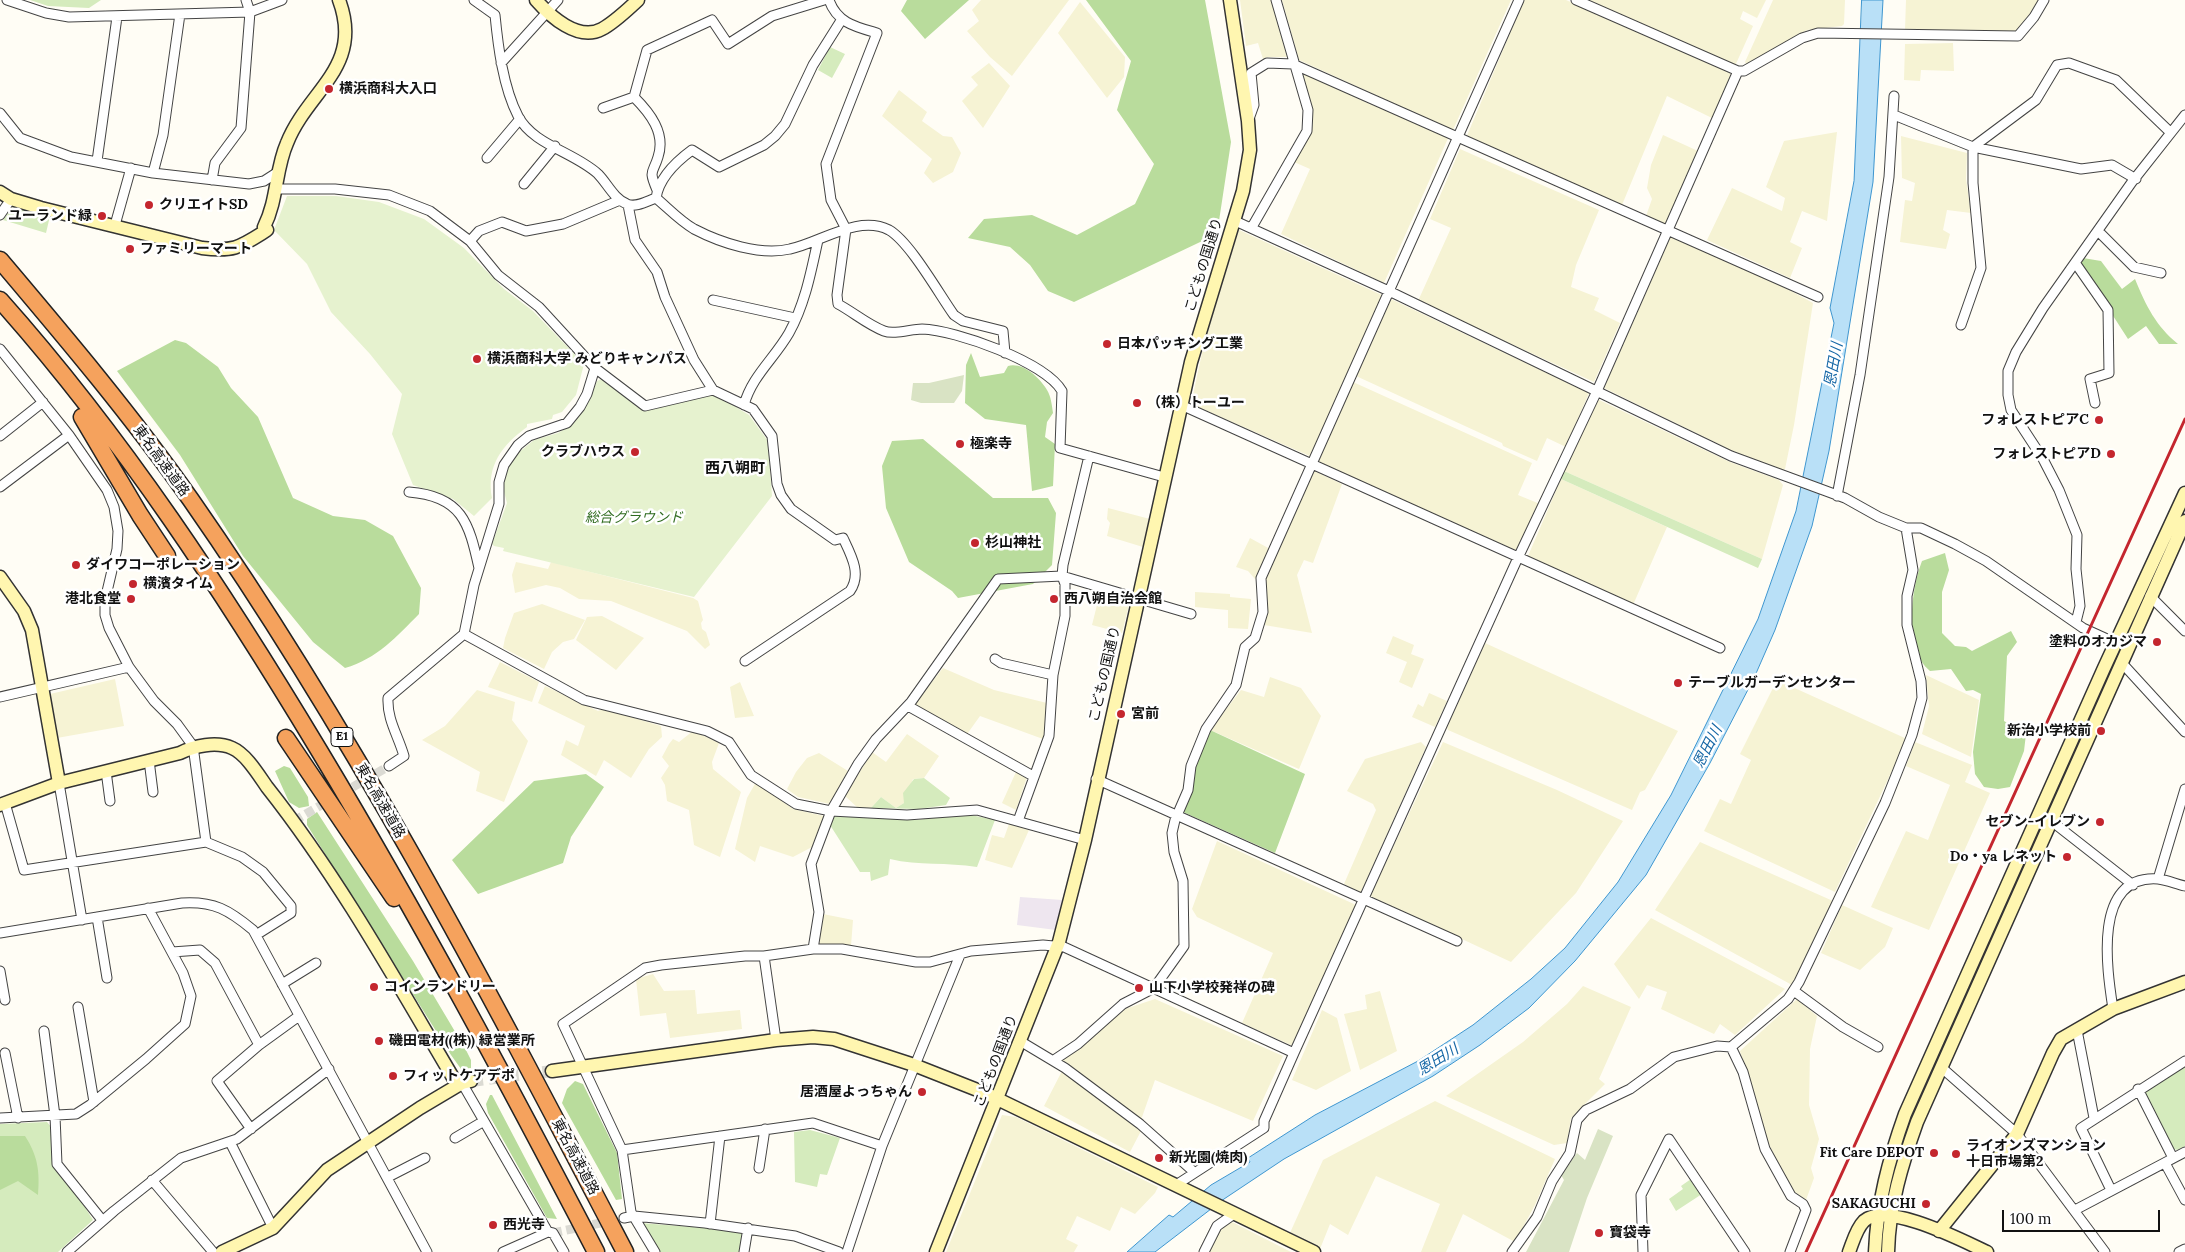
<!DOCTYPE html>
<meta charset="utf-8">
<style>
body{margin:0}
#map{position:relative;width:2185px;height:1252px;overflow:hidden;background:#fffdf5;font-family:Lora,serif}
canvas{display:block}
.scale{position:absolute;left:2002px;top:1210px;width:158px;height:22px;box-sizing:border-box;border:2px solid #111;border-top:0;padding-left:6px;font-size:15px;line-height:18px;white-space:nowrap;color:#111;-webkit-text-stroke:4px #fff;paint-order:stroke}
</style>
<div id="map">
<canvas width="2185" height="1252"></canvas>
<div class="scale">100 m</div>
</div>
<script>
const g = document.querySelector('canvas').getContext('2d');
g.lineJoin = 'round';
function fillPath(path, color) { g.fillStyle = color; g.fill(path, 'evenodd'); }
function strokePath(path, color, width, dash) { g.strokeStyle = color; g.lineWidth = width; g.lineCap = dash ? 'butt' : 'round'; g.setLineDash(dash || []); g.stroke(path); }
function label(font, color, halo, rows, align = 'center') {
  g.font = font + ' Lora,"Noto Sans JP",serif'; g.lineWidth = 5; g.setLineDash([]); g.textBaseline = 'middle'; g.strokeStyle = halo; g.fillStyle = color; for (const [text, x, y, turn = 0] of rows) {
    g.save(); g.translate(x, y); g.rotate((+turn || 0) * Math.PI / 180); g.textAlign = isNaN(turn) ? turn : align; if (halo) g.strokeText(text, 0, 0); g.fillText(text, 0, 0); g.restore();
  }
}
const industrial = new Path2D(`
 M1020,897l42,3 -6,30 -39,-5z`);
const farmland = new Path2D(`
 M981,0h88l-57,76 -22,-19 -23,-26 12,-10 -7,-11z
 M1240,0h32l15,57h-19l-5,2 -5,-16 -12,3z
 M1282,0h229l-58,130 -154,-70z
 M1524,0h42l164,73 1,3 -19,42 -45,-22 -45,109 -156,-67z
 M1588,0h178l-9,18 -14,-7 -3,8 13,7 -18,40z
 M1773,0h72l-1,24 -2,2 -35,4 -60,35 -2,-3z
 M1906,0h134l-23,32 -112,-2z
 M1080,2l45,55 -1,20 -17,21 -49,-65z
 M1953,43l1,28 -33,-1 -1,11 -16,-1 1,-36z
 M989,63l21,23 -27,42 -21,-27 16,-16 -7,-8z
 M1302,71l63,31 84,34 -65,147 -103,-49 29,-65 -16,-7 17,-30 2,-8 -3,-20 -10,-32z
 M899,90l28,22 -5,9 21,15 9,1 9,16 -8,19 -20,11 -9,-10 8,-14 -50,-43z
 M1837,132l-10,89 -25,-10 -12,31 12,6 -12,30 -83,-38 25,-52 50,23 3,-13 -19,-11 18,-46z
 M1663,135l35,16 -32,72 -3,1 -17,-8 6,-17 -5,-11 4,-23z
 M1901,136l66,17 -1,26 5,34 -24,-3 -4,20 7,4 -4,15 -46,-7 5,-42 7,1 3,-18 -13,-5z
 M1460,149l139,61 -23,55 -5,22 28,11 -5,12 26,13 -26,59 -176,-81 33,-73 -21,-9z
 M1239,230l145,66 -72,161 -121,-53 18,-83z
 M1671,236l111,50 31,17 -19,122 -9,44 -3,1 -45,-17 -133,-65z
 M1391,299l198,94 -23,54 -19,-9 -10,23 -34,-15 -1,-3 -146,-67z
 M1353,382l179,81 -14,32 22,9 -21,46 -3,1 -197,-89 -1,-3z
 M1597,399l133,63 49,18 4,5 -21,74 -198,-88z
 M1314,471l28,13 -29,79 -9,-3 -7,15 15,58 -48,-8 4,-22 -4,-20z
 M1561,479l106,48 -34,78 -105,-49z
 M1108,508l42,11 -7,28 -36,-11 3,-13 -3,-4z
 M1250,538l20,11 -15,30 -7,-8 -12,-4z
 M516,562l32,7 3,-7 142,36 5,3 5,19 -2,3 1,6 4,3 4,13 -5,4 -18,-18 -76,-30 -32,-2 -19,-11 -14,-3 -31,8 -3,-18z
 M1195,592l35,2v3l21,2 -3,30 -20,-1v-18l-33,-3z
 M1099,597l30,8 -7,28 -30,-8z
 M542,604l43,16 -11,19 -11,3 -11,10 -8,17 -41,-21 2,-10 9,-25z
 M602,616l42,22 -28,32 -40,-30 11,-23z
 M1393,636l21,9 -3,9 13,5 -12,29 -13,-6 8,-20 -21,-9z
 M1485,643l193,88 -33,59 -5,2 -8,18 -184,-80 -1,-3z
 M500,662l39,20 -7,20 -44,-15z
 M943,668l51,22 53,13 -1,33 -3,3 -63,-23 -15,21 -51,-32z
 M1926,675l53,25 -8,57 -49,-23 7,-28z
 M1270,677l31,11 20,28 -22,53 -89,-39 31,-40 23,7z
 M115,679l9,47 -67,12 -7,-44z
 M1777,680l130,59 -72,153 -131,-61 16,-32 11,5 20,-44 -11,-6z
 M740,682l14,34 -19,2 -5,-31z
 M545,686l53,25 6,-2 57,17 1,11 -13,12 -18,29 -27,-18 -8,16 -35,-21 5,-15 12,6 7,-20 -47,-23z
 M477,690l38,12 -3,18 16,21 -24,61 -28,-11 4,-19 -58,-32 23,-14z
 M1429,693l18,8 -12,26 -23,-10 6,-13 5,3z
 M693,731l26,12 -7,19 1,7 28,23 -21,65 -26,-12 -5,-35 -22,-9 -2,-16 -4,-7 8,-12 -7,-9 7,-13 4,-5 6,3z
 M907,734l32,22 -15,22 -11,1 -9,24 -8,5 -15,-11 -10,11h-13l-13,-12 27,-44 14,10z
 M1421,742l5,5 -65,145h-3l-14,-8 32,-74 -3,-6 -26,-13 18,-32z
 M1443,742l114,48 66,31 -47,72 -65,69 -141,-66z
 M1915,742l57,23 -7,17 25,11 -61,137 -58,-23 35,-76 22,9 22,-55 -44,-19z
 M819,753l29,18 -18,33 -32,-7 -11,-8 9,-17 11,-14z
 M1016,772l11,5 -11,33 -14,-7z
 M756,782l37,27 31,7 -12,31 -19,10 -33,-11 -5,16 -20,-13 12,-51z
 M1009,824l20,6 -17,38 -27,-8 7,-25 12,3z
 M1217,841l139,64 -63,141 -51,-23 31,-70 -76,-36 -5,-8z
 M1700,842l133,59 -41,84 -137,-75z
 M1842,905l51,23 -8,19 -25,23 -39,-17z
 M823,914l30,6 -2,26 -32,-2z
 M1651,918l134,71 -50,46 -15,-11 -6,10 -53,-25 6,-17 -20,-7 -8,14 -25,-35z
 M653,974l11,17 31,-1 2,24 43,-4 2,19 -72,9 -4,-25 -26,3 -4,-37z
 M1583,986l48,21 -32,72 6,5 -34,34 -4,25 -13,2 -108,-49 77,-54 44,-38z
 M1380,991l17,60 -37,19 -16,-56 23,-5 -2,-14z
 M1155,999l128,57 -30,65 -98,-41 -14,40 -80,-60 18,-11 46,-40z
 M1797,999l20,17 -7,33 -1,56 10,34 -8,29 3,10 -8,22 -16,-11 -30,-64 -20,-74z
 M1322,1010l15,8 14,53 -35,19 -24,-10z
 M1062,1071l79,60 -11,21 -86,-46z
 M1435,1101l120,58 -20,46 -20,37 -52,-28 -17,38h-25l19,-48 -64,-28 -28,59 -18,-11 -10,25 -31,-14 34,-75z
 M1002,1115l14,2 142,70 -3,6 -20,21 -14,-7 -11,24 -33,-15 -11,23 12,6 -4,7h-128z
 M1232,1222l59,30h-82l12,-24z`);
const green = new Path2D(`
 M30,0h71l-12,8 -41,-2z
 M830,47l15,7 -13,24 -14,-8z
 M13,207l37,9 -4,17 -43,-13z
 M1564,471l198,88 -4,9 -197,-89z
 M924,778l26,20 -4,7 -27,4 -48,-1 10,-11 15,11 8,-5 -1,-10 11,-14z
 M966,814l29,6 -18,47c-30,-5 -58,-1 -87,-8l-2,16 -17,6 -1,-9h-10l-30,-47 3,-9 83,4z
 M2185,1066v80l-7,4 -5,-1 -29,-54 4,-6z
 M47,1122l6,7v38l28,34 12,19 -35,32h-58v-128z
 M810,1130l30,8 -13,37 -7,-1 -3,13 -22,-5 -1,-50z
 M1691,1179l11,15 -26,17 -7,-12 14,-10 -2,-3z
 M640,1223l105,8 -3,21h-84z`);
const forest = new Path2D(`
 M907,0h62l-44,39 -24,-28z
 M1086,0h119l26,142 -14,92 -143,68 -26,-11 -18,-26 -20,-18 -42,-9 16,-19 48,-4 45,20 58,-31 19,-40 -37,-54 14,-49z
 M2083,258l18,3 21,28 13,-10c11,27 21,47 43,65h-19l-13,-18 -18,13 -49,-76z
 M175,340l11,3 32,24 13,21 27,29 35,81 40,18 32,4 28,16 28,52 -2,26c-22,22 -42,45 -74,54l-32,-26 -70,-86 -63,-101 -63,-84z
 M971,353l9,24 24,-4 4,-7c15,-4 32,12 39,24 4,6 5,16 6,23l-6,9 -2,15 10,7 -2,42 -21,5 -6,-66 -41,-6 -20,-16 1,-38z
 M923,439l70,59h55l8,15 -4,52 -19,19 -75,14 -6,-7 -43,-29 -23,-54 -4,-42 10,-25z
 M1945,553l4,17 -7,22v41l13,13 11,1 6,4 39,-20 6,11 -10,14 -3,65 22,13 -2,17 -14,36 -12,2 -14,-2 -9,-13 -2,-22 8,-58 -8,-4 -7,1 -15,-22 -21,2c-27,-22 -19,-81 -8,-110z
 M1210,730l95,44 -30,79 -92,-41 10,-23 2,-20z
 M284,766l6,2 18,29 1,9 -10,2 -10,-6 -14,-31z
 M586,774l18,13 -33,50 -8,26 -85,31 -26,-34 82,-79z
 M317,812l96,149 53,89 5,10v8l-10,1 -10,-14 -144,-230v-6z
 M575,1081l8,3 34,69 5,46 -6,1 -54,-97 5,-14z
 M490,1095h2l65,124 -10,-1 -59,-105 -2,-9z
 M0,1136h25c13,20 15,36 13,59l-20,-14 -18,9z`);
const cemetery = new Path2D(`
 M964,375l-2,16 -8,12h-33l-10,-3 2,-17h16z
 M1598,1129l15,7 -26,62 -18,54h-43l38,-72 -3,-5 16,-22 8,7z`);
const pitch = new Path2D(`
 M287,196h49l43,6 45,17 40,29 40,41 29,22 51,53 -8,31 -14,17 -9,3 -1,4 -25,5v3c-25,18 -41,39 -35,71l-18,18 -21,-17 -40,-14 -21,-51 10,-40 -32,-40 -39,-42 -24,-48 -33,-34z
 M606,377l42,29 7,2 28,-8 33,-5 33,20 19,26 4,55 -78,101 -191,-46 1,-3 -10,-2 -2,-2 15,-41 -4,-15 4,-17 6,-14 21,-17 24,-7 12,-7 14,-16 13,-29z`);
const water = new Path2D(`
 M1862,0h21l-10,182 -44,269 -17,75 -37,104 -21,48 -44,85 -64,112 -71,86 -46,47 -49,37 -47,31 -149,83 -60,40 -69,53h-28l42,-37 4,2 38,-32 39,-23 -2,-4 67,-43 103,-54 55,-36 58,-46 34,-31 53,-66 53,-87 87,-176 38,-108 38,-188 -4,-15 24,-127z`);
const streetTunnel = new Path2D(`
 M341,794l48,-28
 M294,821l36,-21
 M553,1233l71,-15`);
const secondaryTunnel = new Path2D(`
 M471,1081l81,-10`);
const street = new Path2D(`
 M7,0l39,13 23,4 181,-5 32,-12
 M474,0l21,15c3,31 8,72 23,101 15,29 56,36 80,58 9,9 16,25 29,30 9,4 20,-3 29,-6 3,-20 21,-37 36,-48l27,17 45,-22 11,-9 10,-12 28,-59 29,-46
 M829,0c8,23 27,27 48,33l-51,131 5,36 15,29 -9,66 1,9c15,8 30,21 46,27 10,4 27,-2 38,-2 34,1 123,33 140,62l-2,57 104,29
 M1576,0l162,71h6l58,-33 16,-5 200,3 16,-19 10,-17
 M501,63l57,-63
 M634,97l13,-47 65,-30 16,24 44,-28 52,-16
 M634,97c16,16 32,36 24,60 -5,17 -10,12 -1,33
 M603,108l31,-11
 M0,113l20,25 51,19 82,16 96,11 15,-3 14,-9
 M1894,115l79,32 108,22 31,-4 24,14
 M1249,119l5,-14 -3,-32 16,-10 26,1 525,233
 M487,158l33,-39
 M97,161l20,-144
 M153,173l10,-38 17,-121
 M212,180l3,-17 26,-35 9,-116 -4,-12
 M524,184l31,-38
 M277,189h58l54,6 41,16 40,30 28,34 41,32 56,61 50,38 68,-16
 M656,198c12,10 24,23 38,31 27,14 66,27 96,20 30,-6 68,-35 99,-19 21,12 50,64 65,85l9,6 40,10 2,22
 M628,205l7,35 22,32 8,25 29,63 19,30 40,19 19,27 5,48 4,11 10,14 44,31 8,-2c8,17 19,36 7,53l-105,70
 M0,215l11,-16
 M1233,220l158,72 340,164 114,42 34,19 27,11h15l34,16 31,17 97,67 33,15
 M115,225l16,-57
 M1252,227l55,-96 1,-21 -32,-110
 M2098,231l36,36 27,6
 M470,241l9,-10 23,-9 24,9 37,-7 57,-24
 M2076,264l32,46 1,63 -19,6 5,24
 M713,300l82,18
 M1961,325l20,-57 -8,-85v-36l63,-47 21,-35 12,-2 47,17 54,52
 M0,349l69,86 38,55 7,17 4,24 -1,18 -12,51v15l4,13 20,39 25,34 23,23 16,22 13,96
 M744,405c8,-29 30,-46 45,-72 16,-29 22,-61 29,-93
 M1181,405l539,243
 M0,436l43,-34
 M1089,456l-26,109 -1,11 129,38
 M0,487l69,-52
 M409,492c53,4 60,31 70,76
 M1837,496l23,-121 29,-198 5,-81
 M2150,596l35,35
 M2076,622l4,-16 -4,-37 1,-34 -18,-45 -16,-31 -32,-49 -3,-15v-24l8,-19 27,-44 89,-126 53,-67
 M464,634l120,66 123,31 22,11 22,33 45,29 35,7 76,4 70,-5 108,30
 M995,659l6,4 52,12
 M2121,662l64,70
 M0,697l129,-30
 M908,706l125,70
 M149,760l4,32
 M389,766l15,-10c-6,-21 -17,-36 -16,-58l76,-64 10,-49 25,-81v-22l5,-17 14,-20 11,-9 38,-13 13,-16 7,-13 8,-26
 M106,771l4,30
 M1096,779l361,162
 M59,783l23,137
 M5,803l19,67 182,-28 36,15 21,15 28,34v7l-35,22
 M2050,820l83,65
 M2158,879l27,-90
 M97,917l10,61
 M0,933l182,-30c32,-2 47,7 71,27l174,322
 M813,949l6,-37 -8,-48 20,-53 27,-47 18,-25 35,-37 87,-123 64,-3 3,8v32l-12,59 -4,61 -31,85
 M172,952l28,-2 15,13 44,82
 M764,956l12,84
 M0,971l5,29
 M282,984l34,-21
 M1794,991l49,36 35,20
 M78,1007l16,95
 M2113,1009c-6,-39 -21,-135 45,-130 9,1 18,5 27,7
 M2077,1030l17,88
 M44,1031l11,85 2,48 45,56
 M1020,1041l45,27 75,56 54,48
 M1731,1047l12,25 22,77 26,47 12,8 3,6 -16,42
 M5,1053l13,65
 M1054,1060l24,-16 45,-40 31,-16 30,-42 -1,-65 -9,-29 -2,-19 3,-13 13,-30 3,-24 15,-37 30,-44 9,-38 10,-9 8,-26 -2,-34 258,-578
 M1942,1068l75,66 88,118
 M462,1083l86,149 5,1 11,19
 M2138,1089l35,69
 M0,1118l76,-4 14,-9 56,-46 39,-35 6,-28 -8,-23 -35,-65
 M251,1129l-34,-48 42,-36 40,-29
 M455,1138l29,-17
 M230,1142l43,86
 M622,1150l191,-27 69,23
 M2165,1163l20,37
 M759,1168l6,-39
 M388,1177l37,-19
 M152,1180l61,72
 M1176,1185l88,-57v-7l30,-68 222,-491 81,-171 141,-320
 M2111,1190l-30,-62 104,-67
 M2075,1210l110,-58
 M624,1218l10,-2 71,7 90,13 44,16
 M710,1224l10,-88
 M67,1252l47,-41 67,-53 56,-19 92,-70
 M503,1252l45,-20
 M655,1252l-24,-40 -9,-62 -59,-126 82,-56 16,-3 84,-9h19l49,-7h29l74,13h14l41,-11 72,-6 21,2 230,106
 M744,1252l4,-24
 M847,1252l35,-106 78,-191
 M1204,1252l13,-26 17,-12
 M1512,1252l25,-35 15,-36 18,-28 7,-33 9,-10 44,-21 44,-32 43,-11 14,1 57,-48 11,-17 86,-179 27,-68 10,-37 -1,-17 -14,-56v-29l6,-26 -7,-42
 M1643,1252l-2,-57 28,-56 76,113
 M2179,1252l6,-3`);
const secondary = new Path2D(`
 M536,0c14,16 42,42 66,29 13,-7 25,-19 36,-29
 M0,192l11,7 30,9 161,40c33,4 38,-1 65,-18l-3,-3c14,-28 11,-57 23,-84 21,-53 77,-76 52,-143
 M0,577l24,34 8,19 27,153
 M0,805l59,-22 121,-30c14,-7 36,-12 52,-5 14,6 26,26 35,39 72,91 129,194 188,294l7,2
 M552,1071l224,-31 37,-3 21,2 80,26 71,28 329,159
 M1939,1231l78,-97 36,-81 8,-14 52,-30 72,-27
 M222,1252l51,-24 54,-58 93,-62 42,-25 9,-2
 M936,1252l123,-310 26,-102 106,-478 52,-171 7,-41 -2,-29 -18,-121
 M1849,1252c4,-10 7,-23 15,-31 23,-20 99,20 123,31
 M1875,1252c2,-49 14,-93 30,-138l199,-446 81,-175
 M1888,1252c1,-46 14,-88 29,-130l268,-601`);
const highway = new Path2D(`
 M0,260c66,78 132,156 191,240 166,238 300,496 434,752
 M0,300c123,138 225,294 320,452 98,163 188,331 276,500
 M82,417l58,98 27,41
 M286,738l108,160`);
const rail = new Path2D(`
 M1806,1252l379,-833`);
const markers = [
 [329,89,5,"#c4262e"],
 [149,205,5,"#c4262e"],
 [102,216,5,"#c4262e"],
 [130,249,5,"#c4262e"],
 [1107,344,5,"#c4262e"],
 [477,359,5,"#c4262e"],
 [1137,403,5,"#c4262e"],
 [2099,420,5,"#c4262e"],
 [960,444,5,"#c4262e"],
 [635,452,5,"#c4262e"],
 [2111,454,5,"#c4262e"],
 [975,543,5,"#c4262e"],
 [76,565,5,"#c4262e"],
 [133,584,5,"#c4262e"],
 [131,599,5,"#c4262e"],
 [1054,599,5,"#c4262e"],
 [2157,642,5,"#c4262e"],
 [1678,683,5,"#c4262e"],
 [1121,714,5,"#c4262e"],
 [2101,731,5,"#c4262e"],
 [2100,822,5,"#c4262e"],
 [2067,857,5,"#c4262e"],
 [374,987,5,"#c4262e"],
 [1139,988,5,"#c4262e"],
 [379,1041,5,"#c4262e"],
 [393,1076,5,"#c4262e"],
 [922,1092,5,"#c4262e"],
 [1934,1153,5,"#c4262e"],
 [1956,1154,5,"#c4262e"],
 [1159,1158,5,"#c4262e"],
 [1926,1204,5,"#c4262e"],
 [493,1225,5,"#c4262e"],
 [1599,1233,5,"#c4262e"]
];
const shields = [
 [342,737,22]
];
const shieldNames = [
 ["E1",342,737]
];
const poiNames = [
 ["横浜商科大入口",339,89],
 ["クリエイトSD",159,205],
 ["ユーランド緑",92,216,"right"],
 ["ファミリーマート",140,249],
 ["日本パッキング工業",1117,344],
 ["横浜商科大学 みどりキャンパス",487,359],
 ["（株）トーユー",1147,403],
 ["フォレストピアC",2089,420,"right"],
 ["極楽寺",970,444],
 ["クラブハウス",625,452,"right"],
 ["フォレストピアD",2101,454,"right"],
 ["杉山神社",985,543],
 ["ダイワコーポレーション",86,565],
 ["横濱タイム",143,584],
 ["港北食堂",121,599,"right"],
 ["西八朔自治会館",1064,599],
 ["塗料のオカジマ",2147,642,"right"],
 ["テーブルガーデンセンター",1688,683],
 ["宮前",1131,714],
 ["新治小学校前",2091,731,"right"],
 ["セブン-イレブン",2090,822,"right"],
 ["Do・ya レネット",2057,857,"right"],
 ["コインランドリー",384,987],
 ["山下小学校発祥の碑",1149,988],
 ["磯田電材((株)) 緑営業所",389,1041],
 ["フィットケアデポ",403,1076],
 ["居酒屋よっちゃん",912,1092,"right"],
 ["ライオンズマンション",1966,1146],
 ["十日市場第2",1966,1162],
 ["Fit Care DEPOT",1924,1153,"right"],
 ["新光園(焼肉)",1169,1158],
 ["SAKAGUCHI",1916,1204,"right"],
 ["西光寺",503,1225],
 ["寶袋寺",1609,1233]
];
const streetNames = [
 ["こどもの国通り",1204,265,-73],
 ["東名高速道路",161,461,54],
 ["こどもの国通り",1105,674,-77],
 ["東名高速道路",380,801,60],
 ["こどもの国通り",996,1061,-69],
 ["東名高速道路",575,1157,62]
];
const parkNames = [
 ["総合グラウンド",634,518]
];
const waterNames = [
 ["恩田川",1834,365,-80],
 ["恩田川",1708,747,-63],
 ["恩田川",1438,1060,-32]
];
const neighbourhoodNames = [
 ["西八朔町",735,469]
];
fillPath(industrial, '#eee6ef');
fillPath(farmland, '#f6f3d4');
fillPath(green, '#d5ebbd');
fillPath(forest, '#b9dc9c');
fillPath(cemetery, '#d9e3c4');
fillPath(pitch, '#e6f2cf');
fillPath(water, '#b9e0f7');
strokePath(water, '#3f96cf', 1);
strokePath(streetTunnel, '#dbdad3', 9, [9, 4.5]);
strokePath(secondaryTunnel, '#dbdad3', 12, [12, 6]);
strokePath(street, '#444', 11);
strokePath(secondary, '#333', 15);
strokePath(highway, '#222', 19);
strokePath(street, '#fff', 9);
strokePath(secondary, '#fff6b0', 12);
strokePath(highway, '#f5a25d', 16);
strokePath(rail, '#c4262e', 3);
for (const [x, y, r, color] of markers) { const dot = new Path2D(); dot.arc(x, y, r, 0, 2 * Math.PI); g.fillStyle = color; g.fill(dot); strokePath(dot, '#fff', 2); }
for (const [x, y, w] of shields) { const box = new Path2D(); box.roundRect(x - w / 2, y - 9.5, w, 19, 4); g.fillStyle = '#fff'; g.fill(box); strokePath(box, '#111', 1); }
label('bold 12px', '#111', null, shieldNames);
label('bold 14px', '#111', '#fff', poiNames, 'left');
label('14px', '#111', '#fff', streetNames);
label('italic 14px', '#2f6b1f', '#fff', parkNames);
label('italic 15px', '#1768a6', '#fff', waterNames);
label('bold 15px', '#111', '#fff', neighbourhoodNames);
</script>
